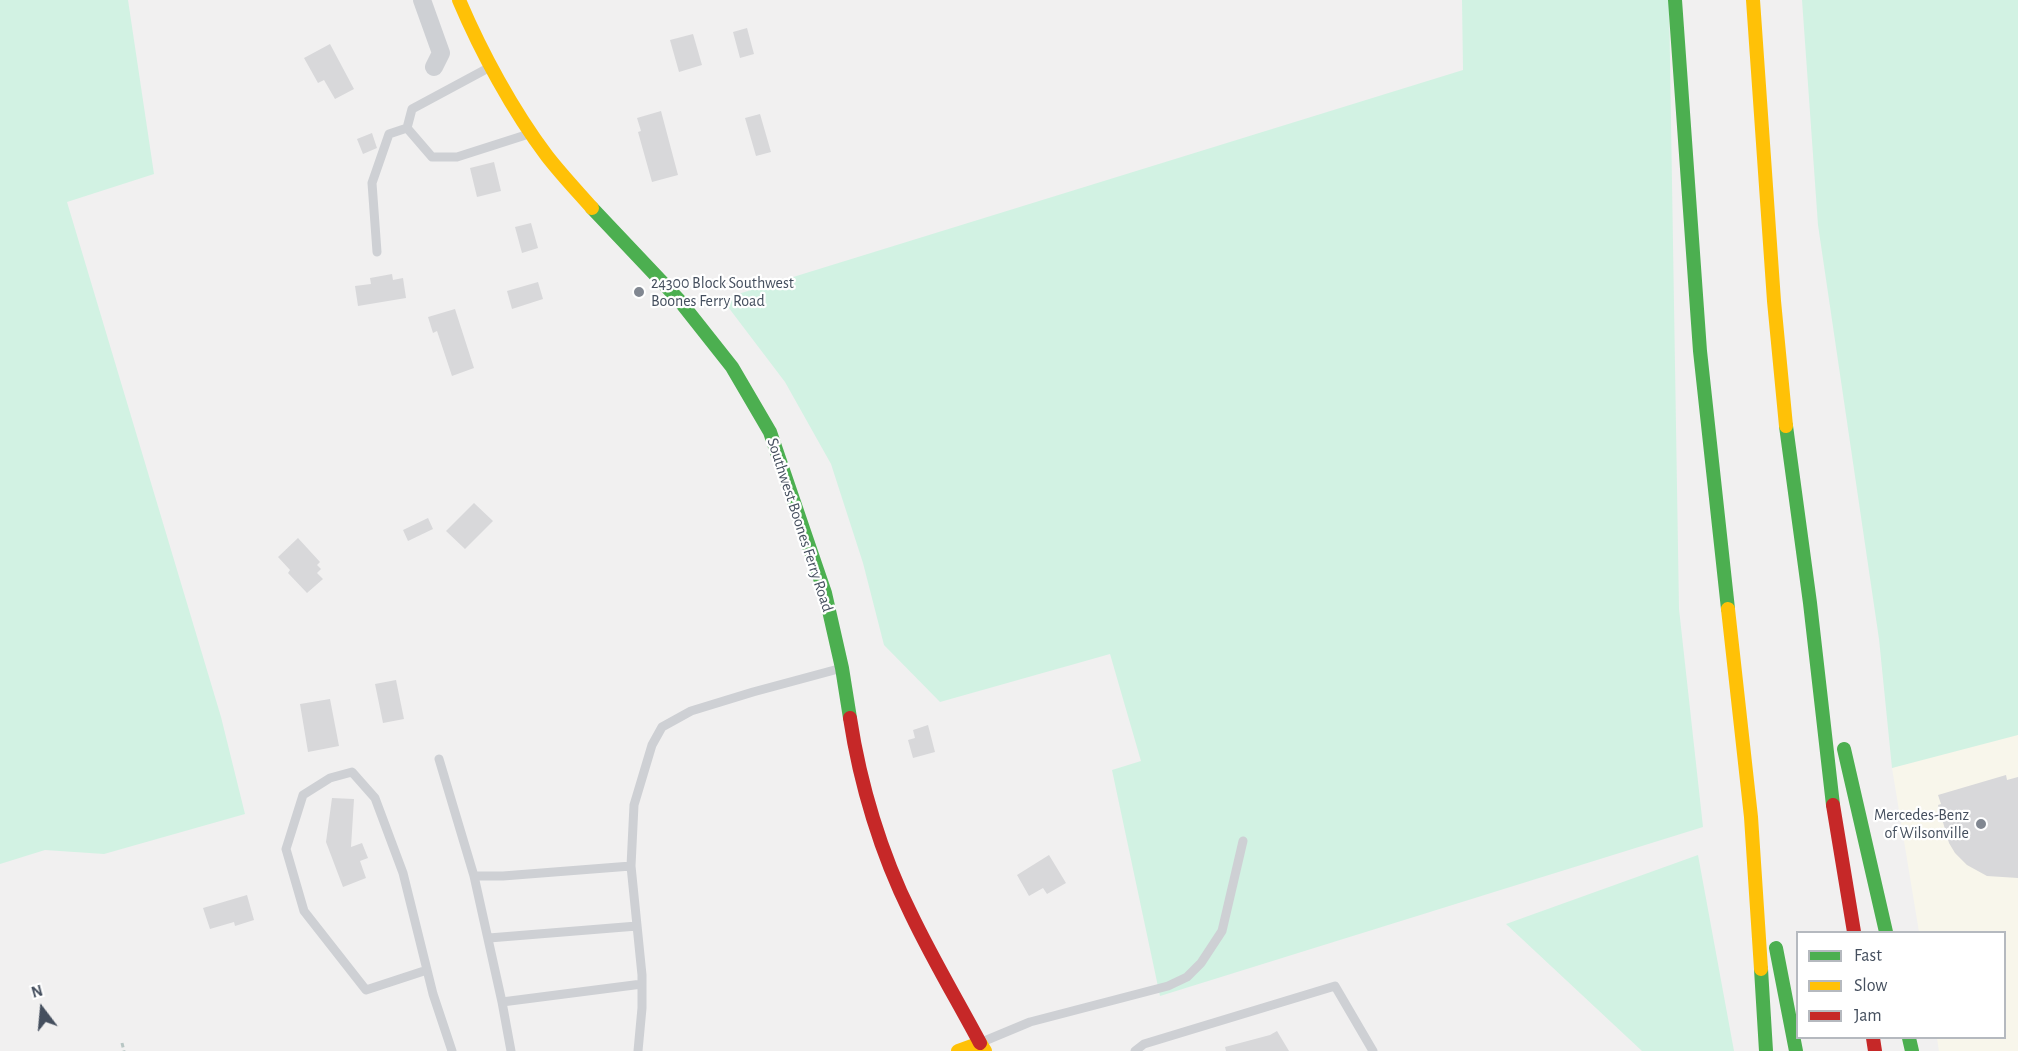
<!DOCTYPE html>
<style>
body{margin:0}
#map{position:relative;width:2018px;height:1051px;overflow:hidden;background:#f1f0f0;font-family:"Alegreya Sans",sans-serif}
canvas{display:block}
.legend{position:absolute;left:1796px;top:931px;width:210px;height:108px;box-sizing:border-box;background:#fff;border:2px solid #b5b9bf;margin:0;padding:8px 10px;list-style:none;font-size:18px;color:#454f5e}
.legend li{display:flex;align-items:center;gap:12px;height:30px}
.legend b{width:30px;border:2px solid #b5b9bf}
.north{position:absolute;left:12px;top:979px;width:60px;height:60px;-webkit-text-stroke:4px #fff;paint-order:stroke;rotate:344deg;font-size:16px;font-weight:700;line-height:24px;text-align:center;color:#454f5e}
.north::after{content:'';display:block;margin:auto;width:21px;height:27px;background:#454f5e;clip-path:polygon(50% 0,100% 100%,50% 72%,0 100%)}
</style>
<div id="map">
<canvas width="2018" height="1051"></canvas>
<ul class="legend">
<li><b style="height:8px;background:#4caf50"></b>Fast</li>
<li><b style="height:8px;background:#ffc107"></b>Slow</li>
<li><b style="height:8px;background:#c62828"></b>Jam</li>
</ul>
<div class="north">N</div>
</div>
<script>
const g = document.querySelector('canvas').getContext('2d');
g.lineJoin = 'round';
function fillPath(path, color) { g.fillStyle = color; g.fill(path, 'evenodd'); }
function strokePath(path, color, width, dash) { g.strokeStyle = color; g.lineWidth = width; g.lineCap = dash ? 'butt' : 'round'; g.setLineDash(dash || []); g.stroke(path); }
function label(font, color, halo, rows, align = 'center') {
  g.font = font + ' "Alegreya Sans",sans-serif'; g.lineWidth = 4.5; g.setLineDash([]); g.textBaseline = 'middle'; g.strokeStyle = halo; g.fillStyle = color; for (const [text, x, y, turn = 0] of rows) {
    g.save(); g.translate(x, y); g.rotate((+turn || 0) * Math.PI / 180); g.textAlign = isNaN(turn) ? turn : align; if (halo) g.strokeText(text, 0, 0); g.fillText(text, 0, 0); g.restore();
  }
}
const commercial = new Path2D(`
 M2018,730v321h-79l-2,-13h67v-106h-85l-27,-164z`);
const green = new Path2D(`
 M0,0h128l26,174 -87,28 154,515 24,97 -141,40 -59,-4 -45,14z
 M1462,0h207l10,609 24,218 -543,169 -48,-226 29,-9 -31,-107 -170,48 -56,-57 -21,-82 -32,-99 -46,-82 -63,-83 741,-229z
 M1802,0h216v735l-126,33 -13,-129 -61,-414z
 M1698,855l36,196h-92l-136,-127z`);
const building = new Path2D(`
 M747,28l7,26 -14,4 -7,-26z
 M693,34l9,31 -23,7 -9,-32z
 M330,44l24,45 -19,10 -11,-19 -6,3 -14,-25z
 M661,111l17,64 -26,7 -14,-50 3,-1 -4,-13z
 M760,114l11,38 -15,4 -11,-38z
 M372,133l5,15 -14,6 -6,-15z
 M494,162l7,29 -24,6 -7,-29z
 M531,223l7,25 -16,5 -7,-26z
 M392,274l1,6 10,-2 3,20 -48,8 -3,-20 16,-2 -1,-6z
 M538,282l5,17 -31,10 -5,-18z
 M455,309l19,59 -22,8 -15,-45 -4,2 -5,-16z
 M474,503l19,18 -28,28 -19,-18z
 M428,518l5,11 -25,12 -5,-11z
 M298,538l22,24 -3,3 4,4 -4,4 6,6 -16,14 -19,-20 2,-3 -12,-13z
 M396,680l8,39 -21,4 -8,-39z
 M330,699l9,47 -31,6 -8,-48z
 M928,725l7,27 -22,6 -5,-18 7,-2 -2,-8z
 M2006,775l1,5 11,-3v101l-31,-2 -20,-11 -12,-12 -6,-10 -11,-38 3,-1 -3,-9z
 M332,798l22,1 -3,48 11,-4 6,15 -8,3 6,17 -23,9 -17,-45z
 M1049,855l17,28 -19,11 -4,-6 -14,8 -12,-21z
 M247,895l7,25 -19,6 -1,-4 -24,7 -7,-21z
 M1277,1031l12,20h-63l-1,-4 45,-12z`);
const path = new Path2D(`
 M122,1043l2,8`);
const lane = new Path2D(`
 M492,66l-80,43 -5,19 25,29h25l75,-24
 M377,252l-5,-69 17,-49 18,-6
 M439,759l35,117h29l128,-10
 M474,876l28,126 140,-18
 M489,938l148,-12
 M427,970l-61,20 -62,-79 -18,-62 17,-54 27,-17 22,-6 23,26 28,75 30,121 19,57
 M502,1002l9,49
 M982,1042l48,-20 138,-36 19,-9 14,-14 21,-32 21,-90
 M638,1051l4,-43v-33l-11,-109 3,-61 18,-60 10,-18 29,-16 62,-19 89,-24
 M1135,1051l9,-7 191,-58 38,65`);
const street = new Path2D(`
 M422,0l19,53 -7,14`);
const fast = new Path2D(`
 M1675,0l25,351 28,258
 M592,208l87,92 53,67 38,65 55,161 17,75 8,50
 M1786,426l24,177 23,202
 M1844,749l42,183
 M1776,948l20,103
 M1761,969l5,82
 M1909,1038l3,13`);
const slow = new Path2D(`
 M459,0c22,52 54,111 88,156 14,18 30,35 45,52
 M1753,0l21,301 12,125
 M1728,609l23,208 10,152
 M958,1051l22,-8 5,8`);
const jam = new Path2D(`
 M850,718c10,66 31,136 61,196 21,44 46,86 69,129
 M1833,805l21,127
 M1873,1038l2,13`);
const markers = [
 [639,292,6,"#818791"],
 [1981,824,6,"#818791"]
];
const poiNames = [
 ["24300 Block Southwest",651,283],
 ["Boones Ferry Road",651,301],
 ["Mercedes-Benz",1969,815,"right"],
 ["of Wilsonville",1969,833,"right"]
];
const streetNames = [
 ["Southwest Boones Ferry Road",800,525,72]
];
fillPath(commercial, '#f8f6eb');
fillPath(green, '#d2f2e3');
fillPath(building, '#d8d8da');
strokePath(path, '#b8c6c4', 3, [4.5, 3]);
strokePath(lane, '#ced0d4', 9);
strokePath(street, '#ced0d4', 18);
strokePath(fast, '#4caf50', 14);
strokePath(slow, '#ffc107', 14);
strokePath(jam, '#c62828', 14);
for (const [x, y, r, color] of markers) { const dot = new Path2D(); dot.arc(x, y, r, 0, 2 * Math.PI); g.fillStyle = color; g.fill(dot); strokePath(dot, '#fff', 2); }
label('16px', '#454f5e', '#fff', poiNames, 'left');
label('16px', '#454f5e', '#fff', streetNames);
</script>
